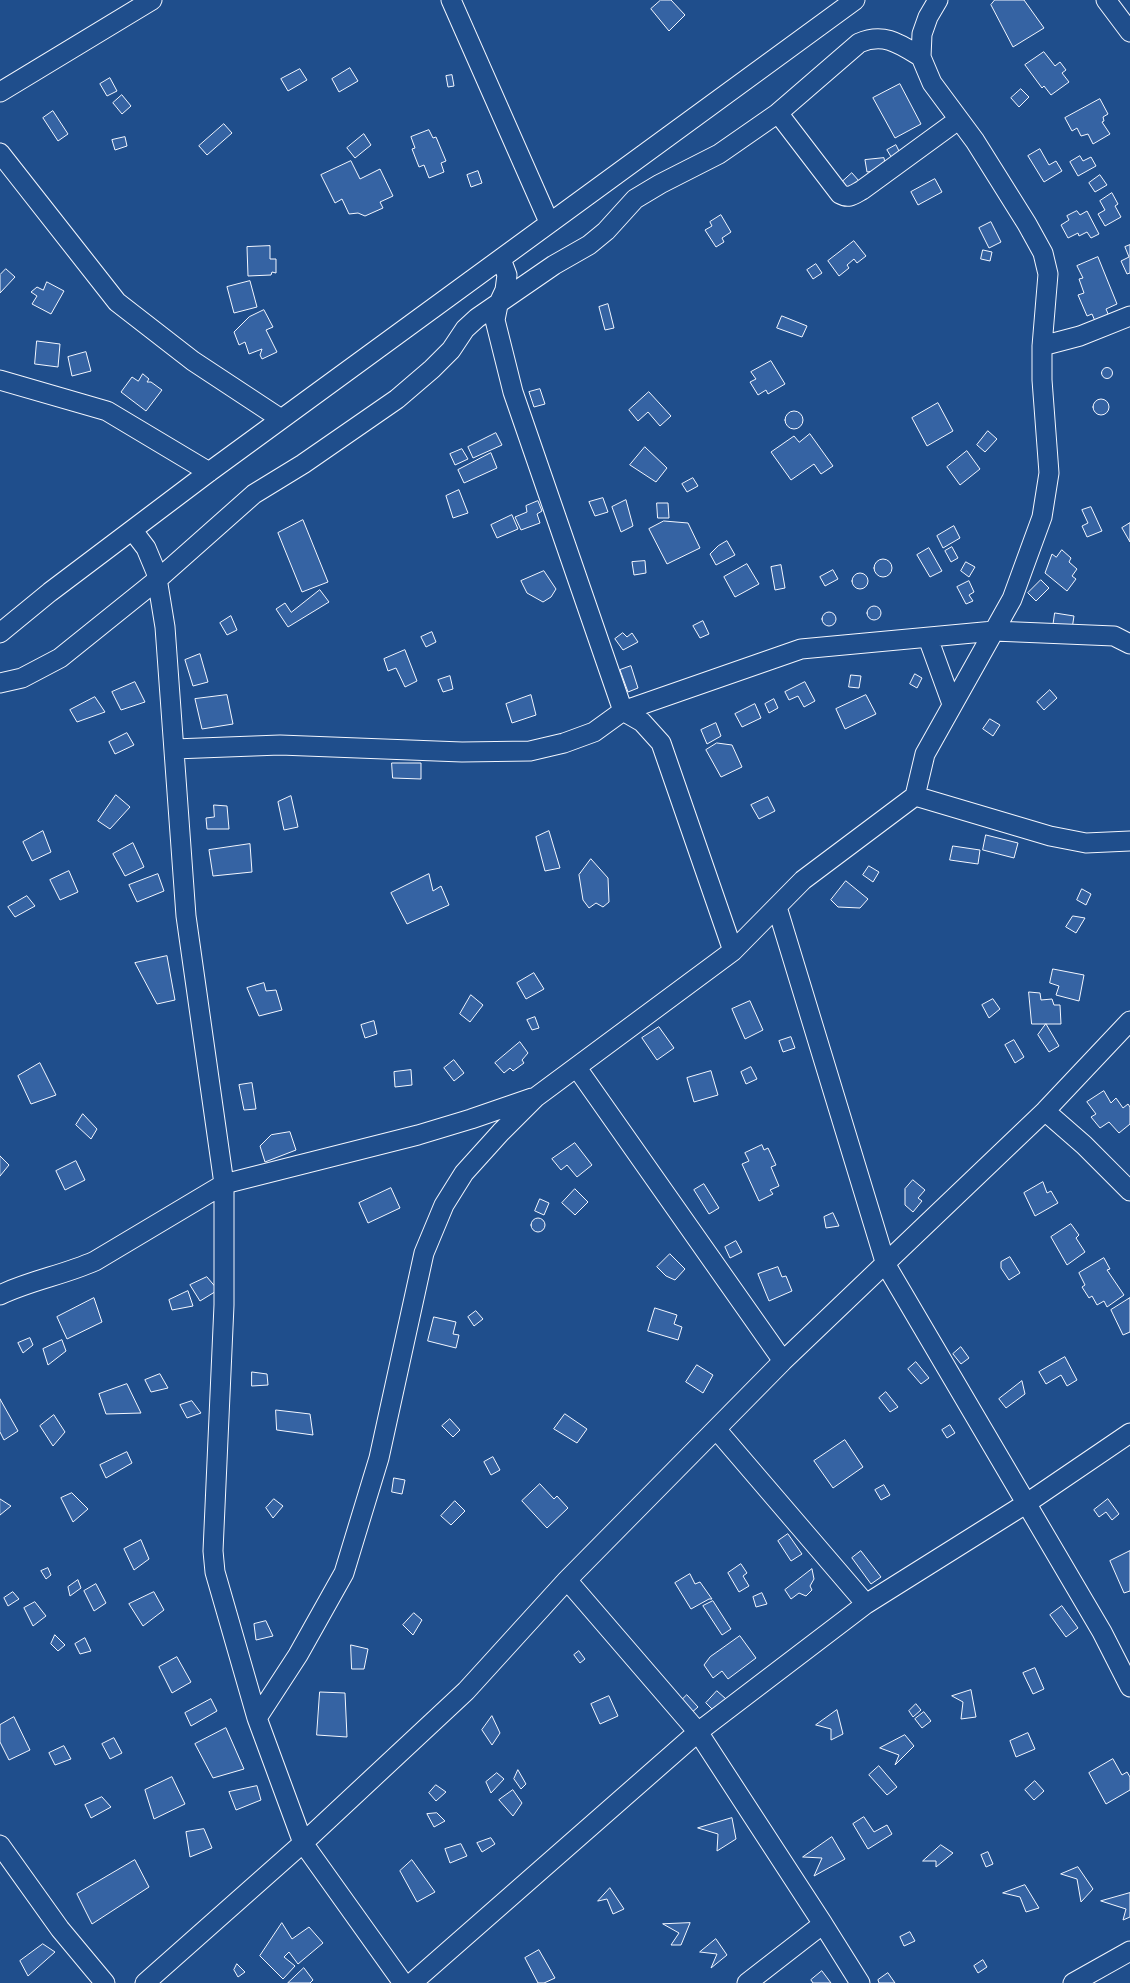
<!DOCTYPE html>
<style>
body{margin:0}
canvas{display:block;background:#1f4e8c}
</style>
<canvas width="1130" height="1983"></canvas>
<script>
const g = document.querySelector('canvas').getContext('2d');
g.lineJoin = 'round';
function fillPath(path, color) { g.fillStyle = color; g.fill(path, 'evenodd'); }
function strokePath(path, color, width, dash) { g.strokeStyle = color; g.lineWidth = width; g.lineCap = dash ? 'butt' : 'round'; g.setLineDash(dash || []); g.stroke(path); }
const building = new Path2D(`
 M661,0h10l14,15 -16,16 -18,-22z
 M995,0h29l20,28 -31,19 -22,-42z
 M1044,52l11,14 5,-4 6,8 -4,3 7,9 -18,13 -7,-9 -2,2 -17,-23z
 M350,68l8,13 -19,11 -7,-13z
 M300,69l7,11 -19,11 -7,-12z
 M452,75l2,11 -6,1 -2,-11z
 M110,78l7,13 -10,5 -7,-12z
 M900,84l21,40 -26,14 -22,-40z
 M1021,89l8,8 -10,10 -8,-9z
 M122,95l9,11 -9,8 -9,-11z
 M1100,99l8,15 -5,3 1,4 -2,1 8,12 -17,10 -5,-10 -7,2 -4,-8 -5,3 -7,-13z
 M53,111l15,23 -10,7 -15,-23z
 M224,124l8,9 -25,22 -8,-9z
 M429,130l4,8 3,-1 10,24 -5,2 3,9 -15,6 -5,-13 -5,2 -7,-18 3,-1 -4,-11z
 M364,134l7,11 -16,13 -8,-10z
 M125,137l2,9 -12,4 -3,-10z
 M896,145l5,10 -8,5 -6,-10z
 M1040,149l9,16 7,-4 6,10 -18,11 -16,-26z
 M1080,156l3,5 8,-4 5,9 -18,10 -8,-14z
 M884,158l2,11 -19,3 -2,-12z
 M351,161l9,18 20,-10 13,27 -13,6 3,6 -18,8 -7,-3 -9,1 -7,-15 -7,4 -14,-28z
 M478,171l4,12 -11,4 -4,-12z
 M852,173l7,8 -11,10 -7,-8z
 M1100,175l7,10 -12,7 -6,-9z
 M935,179l7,13 -24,13 -7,-13z
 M1112,193l6,11 -3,2 6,11 -16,9 -7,-12 7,-4 -5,-9z
 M1077,211l3,4 7,-4 12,23 -8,4 -4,-6 -8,4 -1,-3 -10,5 -7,-13 8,-5 -2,-4z
 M721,215l10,17 -9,6 2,4 -8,5 -11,-17 7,-4 -2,-4z
 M991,222l10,20 -12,6 -10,-20z
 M854,241l12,15 -9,7 -3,-4 -7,6 2,3 -10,8 -11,-15z
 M1130,245v28l-3,1 -6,-13 8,-4 -4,-10z
 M270,246v13h6v14l-4,-1 -1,3 -23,1 -1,-29z
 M983,250l9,2 -2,9 -9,-2z
 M1098,257l19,47 -11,5 3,7 -14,5 -3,-7 -5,2 -9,-21 6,-2 -5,-14 4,-1 -6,-12z
 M816,264l6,9 -9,6 -6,-9z
 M6,269l9,8 -15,16v-18z
 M250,281l7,26 -23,6 -7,-26z
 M47,282l17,9 -13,23 -19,-10 5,-8 -6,-4 6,-5 6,3z
 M608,304l6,24 -9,2 -6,-23z
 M264,310l9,17 -7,3 11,22 -15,7 -2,-4 2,-6 -13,5 -4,-12 -6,3 -5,-13 15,-15z
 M782,316l25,10 -5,11 -25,-9z
 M37,341l23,3 -2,23 -23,-3z
 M86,352l5,19 -19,5 -4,-19z
 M771,361l14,23 -17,10 -2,-4 -8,5 -8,-13 6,-3 -5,-7z
 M1101.5 373a5.5 5.5 0 1 1 11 0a5.5 5.5 0 1 1-11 0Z
 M143,374l6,5 -2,3h4l11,8 -16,21 -25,-19 11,-15 6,4z
 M540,389l5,15 -11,3 -5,-15z
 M649,392l22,24 -11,10 -12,-14 -10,9 -9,-11z
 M1093 407a8 8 0 1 1 16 0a8 8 0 1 1-16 0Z
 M938,403l15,28 -26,15 -15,-28z
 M785 420a9 9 0 1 1 18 0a9 9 0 1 1-18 0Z
 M988,431l9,8 -12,13 -8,-7z
 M496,433l6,12 -29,13 -5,-11z
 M810,434l23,32 -12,8 -7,-10 -23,16 -20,-28 23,-16 5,6z
 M645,447l22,21 -11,14 -26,-17z
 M462,449l6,10 -13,6 -5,-11z
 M967,451l13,18 -20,16 -13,-18z
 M491,453l6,15 -33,15 -6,-13z
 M693,478l5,8 -11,6 -5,-8z
 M459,490l9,23 -15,5 -7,-22z
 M603,498l5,14 -13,4 -6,-14z
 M626,500l7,26 -12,6 -9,-25z
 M538,501l4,10 -5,3 3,9 -19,7 -6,-13 12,-5 -1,-6z
 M657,503h11l1,15h-11z
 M1091,507l11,24 -15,6 -5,-11 6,-3 -6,-13z
 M512,515l6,14 -21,9 -6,-13z
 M303,520l25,62 -26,10 -24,-59z
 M664,521l24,2 12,25 -33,16 -18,-35z
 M1130,523v19l-8,-14z
 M954,526l6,12 -17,10 -6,-12z
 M727,541l8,14 -19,10 -6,-11 8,-8z
 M952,547l6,11 -7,4 -6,-11z
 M929,548l13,23 -12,6 -13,-22z
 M1062,550l9,8 -2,4 8,7 -5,7 4,3 -9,12 -22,-18 7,-19 4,3z
 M874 568a9 9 0 1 1 18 0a9 9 0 1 1-18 0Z
 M645,561l1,12 -12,2 -2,-13z
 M966,562l9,5 -6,10 -8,-6z
 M747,564l12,20 -24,13 -11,-20z
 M781,565l4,23 -10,2 -4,-23z
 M833,570l5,9 -13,7 -5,-9z
 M544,571l12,18 -5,8 -8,5 -16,-9 -6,-12z
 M852 581a8 8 0 1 1 16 0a8 8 0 1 1-16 0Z
 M1041,580l8,8 -13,13 -8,-8z
 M969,581l5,11 -5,3 4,6 -7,3 -9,-17z
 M320,590l9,12 -41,25 -12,-18 9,-6 6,9z
 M867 613a7 7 0 1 1 14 0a7 7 0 1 1-14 0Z
 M822 619a7 7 0 1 1 14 0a7 7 0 1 1-14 0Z
 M1055,613l19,3 -2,13 -19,-2z
 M231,616l6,14 -10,5 -7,-12z
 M703,621l6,13 -9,4 -7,-12z
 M432,632l4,10 -10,5 -5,-10z
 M623,633l4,4 5,-4 6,9 -15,8 -8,-11z
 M405,650l12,31 -12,6 -9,-19 -8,3 -4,-12z
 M200,654l8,28 -15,4 -8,-26z
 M631,666l7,22 -10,4 -8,-22z
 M915,674l7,4 -5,10 -7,-4z
 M851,675l10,1 -2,12 -10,-1z
 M450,676l3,13 -10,3 -5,-12z
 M135,682l10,20 -24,8 -9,-18z
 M805,682l10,19 -11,6 -6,-11 -9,4 -4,-8z
 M1050,690l7,8 -13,12 -7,-8z
 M227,695l6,29 -31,5 -7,-30z
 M531,695l5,20 -24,8 -6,-19z
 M866,695l10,19 -31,15 -9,-20z
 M95,697l10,15 -28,10 -7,-12z
 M774,699l4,9 -9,5 -4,-9z
 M755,704l6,14 -19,9 -7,-13z
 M990,719l10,6 -7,11 -10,-7z
 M716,723l5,13 -14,8 -6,-14z
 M127,733l7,12 -19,9 -6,-12z
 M717,743l15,2 10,22 -21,10 -15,-27z
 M392,763h29v16l-28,-1z
 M116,795l14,12 -20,22 -12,-8z
 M291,796l7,31 -14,3 -6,-28z
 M768,797l7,14 -16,8 -8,-14z
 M214,805l13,1 2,23h-22l-1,-11 8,-1z
 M43,831l8,21 -19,9 -9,-19z
 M549,831l11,37 -15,3 -9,-34z
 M986,835l32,8 -4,15 -31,-8z
 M133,843l11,24 -19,9 -12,-22z
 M250,844l2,28 -39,4 -4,-26z
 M953,846l27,4 -2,14 -28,-4z
 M591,859l17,19 1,24 -6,5 -7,-4 -7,5 -6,-8 -4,-25z
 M869,866l10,6 -6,10 -10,-7z
 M69,871l9,21 -18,8 -10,-20z
 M158,874l6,17 -27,11 -8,-17z
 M429,874l4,17 8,-5 8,19 -42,19 -16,-31z
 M846,881l22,18 -8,9 -22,-1 -7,-7z
 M1082,889l9,5 -5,11 -9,-5z
 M27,896l8,10 -20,11 -7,-10z
 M1073,916l12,2 -9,15 -10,-6z
 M167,956l8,44 -18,4 -22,-41z
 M1053,969l31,6 -5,26 -23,-6 3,-9 -9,-3z
 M534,973l10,16 -18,10 -9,-16z
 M264,983l2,8 10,-1 6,20 -23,6 -12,-28z
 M1029,992l11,1 1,7 11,-1 2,6h6l1,19h-29z
 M471,995l12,10 -13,17 -10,-8z
 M993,999l7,10 -11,9 -7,-13z
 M750,1001l13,29 -18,9 -13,-30z
 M535,1017l4,11 -7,2 -5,-10z
 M374,1021l3,13 -12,4 -4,-13z
 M1046,1024l13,22 -10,6 -11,-17z
 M659,1027l15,21 -17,12 -15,-22z
 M791,1037l4,11 -12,4 -4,-11z
 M1014,1040l10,17 -9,6 -10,-18z
 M520,1042l8,11 -6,7 2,3 -11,8 -3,-3 -6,5 -9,-10z
 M454,1060l10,13 -10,8 -10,-13z
 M40,1063l16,32 -25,9 -13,-28z
 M751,1067l6,12 -11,5 -5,-12z
 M411,1070l1,15 -17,2 -1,-15z
 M711,1071l7,24 -24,7 -7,-24z
 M252,1083l4,26 -12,1 -5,-25z
 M1104,1091l7,12 5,-5 7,10 5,-4 2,3v17l-11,9 -10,-11 -9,6 -9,-11 5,-3 -9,-12z
 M83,1114l14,15 -6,10 -15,-14z
 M290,1132l6,18 -31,12 -5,-16 11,-11z
 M575,1143l17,22 -15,12 -10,-12 -6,5 -9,-11z
 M762,1145l2,5 4,-2 8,17 -5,2 8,19 -9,4 3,4 -14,7 -17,-37 7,-3 -4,-8z
 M0,1156l9,9 -9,11z
 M76,1161l9,19 -20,10 -9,-19z
 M913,1180l12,10 -7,8 4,3 -9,11 -8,-7v-16z
 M1043,1182l4,11 4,-2 7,12 -23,13 -11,-23z
 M704,1184l15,24 -10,6 -15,-24z
 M391,1188l9,20 -32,15 -9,-20z
 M575,1189l13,13 -13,13 -13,-12z
 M540,1199l9,4 -5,12 -9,-4z
 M833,1213l6,13 -13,2 -2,-11z
 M531 1225a7 7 0 1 1 14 0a7 7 0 1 1-14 0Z
 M1071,1224l8,11 -3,3 9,14 -18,13 -16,-28z
 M736,1241l6,11 -12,6 -5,-11z
 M670,1254l15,15 -10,11 -9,-4 -9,-9z
 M1010,1257l10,16 -11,7 -8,-12v-6z
 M1104,1258l6,11 -3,1 17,25 -17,12 -3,-6 -7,4 -5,-9 -3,2 -7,-11 3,-2 -6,-12z
 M778,1267l4,10 4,-1 6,15 -23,10 -11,-27z
 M207,1277l11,13 -18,11 -10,-16z
 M188,1291l5,15 -21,4 -3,-10z
 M94,1298l8,24 -35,17 -10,-22z
 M1130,1298v34l-7,3 -12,-25z
 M655,1308l22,7 -3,9 8,3 -4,13 -30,-9z
 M476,1311l7,8 -9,7 -6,-9z
 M434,1317l22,5 -3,12 6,1 -3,13 -28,-7z
 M30,1338l3,7 -10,8 -5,-10z
 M62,1340l4,11 -18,14 -5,-16z
 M961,1347l8,11 -8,6 -8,-10z
 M1065,1357l12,23 -10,6 -6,-11 -15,9 -7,-12z
 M916,1362l13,16 -8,6 -13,-15z
 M697,1365l16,10 -10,18 -17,-11z
 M252,1372l15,2 1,11 -16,1z
 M160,1374l8,14 -17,4 -6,-12z
 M1022,1381l3,13 -19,14 -7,-9z
 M127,1384l14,29 -35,1 -7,-20z
 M886,1392l12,15 -8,5 -11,-14z
 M0,1399l18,32 -14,9 -4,-8z
 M192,1401l9,12 -14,5 -7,-13z
 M276,1410l34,4 3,21 -36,-5z
 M565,1414l22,15 -10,14 -23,-14z
 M54,1415l11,17 -12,14 -13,-20z
 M450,1419l10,11 -7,7 -11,-11z
 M950,1425l5,8 -8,5 -5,-8z
 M845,1440l18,27 -30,21 -19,-27z
 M127,1452l5,11 -26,15 -6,-13z
 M493,1457l7,13 -9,5 -7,-13z
 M394,1478l11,2 -3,14 -10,-2z
 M540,1484l14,15 3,-3 11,12 -21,20 -25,-27z
 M884,1485l6,10 -9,5 -6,-10z
 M72,1493l16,16 -15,13 -12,-24z
 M0,1499l11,7 -11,9z
 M274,1499l9,7 -10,12 -7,-10z
 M1108,1499l11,15 -7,6 -6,-8 -7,5 -5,-7z
 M455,1501l10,10 -14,14 -10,-9z
 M788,1534l14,20 -11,7 -13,-20z
 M141,1540l8,19 -15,11 -10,-21z
 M861,1551l20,26 -10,7 -19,-26z
 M1130,1551v40l-6,2 -14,-32z
 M741,1564l6,9 -4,3 6,10 -10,6 -11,-19z
 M48,1568l3,7 -5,4 -5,-8z
 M812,1569l2,10 -4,7 2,4 -6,6 -7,-3 -8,6 -6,-9z
 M690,1574l5,10 5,-2 12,17h-3l-18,10 -16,-26z
 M78,1580l3,8 -11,8 -2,-9z
 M96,1584l10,19 -12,8 -10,-20z
 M13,1592l6,7 -11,7 -4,-8z
 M154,1592l10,18 -21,16 -14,-22z
 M762,1593l5,11 -11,3 -3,-10z
 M713,1601l18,28 -9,6 -19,-29z
 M35,1602l11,14 -13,10 -9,-18z
 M1062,1606l16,22 -12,9 -16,-22z
 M414,1613l8,7 -9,15 -10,-10z
 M266,1621l7,15 -17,4 -2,-16z
 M55,1635l10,10 -7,6 -7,-7z
 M740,1636l16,22 -28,21 -6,-8 -9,7 -9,-13 6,-8z
 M85,1638l6,13 -11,3 -5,-10z
 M351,1645l17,4 -4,20h-12z
 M579,1651l6,8 -5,4 -6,-8z
 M177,1657l14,25 -19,11 -13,-26z
 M1035,1668l9,21 -11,5 -10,-21z
 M971,1690l5,27 -15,2 2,-17 -11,-6z
 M717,1691l9,8 -12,12 -8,-8z
 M320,1692l25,1 2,44 -30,-2z
 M687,1695l11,12 -8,7 -10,-12z
 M609,1696l9,20 -18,8 -9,-20z
 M211,1699l6,12 -26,15 -6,-13z
 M916,1704l5,6 -8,7 -4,-6z
 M837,1710l6,24 -12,6v-11l-15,-4z
 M924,1712l7,9 -9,7 -7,-9z
 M492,1716l8,17 -8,12 -10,-15z
 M14,1717l16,33 -21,10 -9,-18v-17z
 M226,1728l18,41 -31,9 -18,-34z
 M1028,1733l7,16 -19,8 -6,-16z
 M905,1735l9,11 -19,19 4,-10 -19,-7z
 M114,1738l8,15 -12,6 -8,-15z
 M64,1746l7,13 -16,6 -6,-12z
 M1113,1759l9,16 5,-3 3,5v13l-24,14 -17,-31z
 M879,1766l18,21 -10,8 -18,-20z
 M518,1770l8,14 -5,5 -7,-10z
 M497,1773l7,6 -13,14 -5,-11z
 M172,1777l13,27 -31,15 -9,-29z
 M1035,1781l9,10 -10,9 -9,-10z
 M436,1785l10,7 -10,9 -7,-8z
 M257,1786l4,14 -25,10 -7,-18z
 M513,1790l9,13 -9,13 -14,-16z
 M102,1797l9,10 -20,11 -6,-13z
 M437,1813l8,8 -11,6 -7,-13z
 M864,1817l10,15 13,-7 5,9 -24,15 -15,-25z
 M732,1818l4,21 -19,12 1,-17 -20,-6z
 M204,1829l8,19 -22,9 -4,-25z
 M832,1837l13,22 -31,17 8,-18 -19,-1z
 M491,1838l4,6 -13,8 -5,-9z
 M461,1844l6,12 -17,7 -5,-14z
 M941,1845l12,8 -17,14v-6h-13z
 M988,1852l5,12 -7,3 -5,-12z
 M135,1860l14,27 -57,37 -15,-30z
 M412,1860l23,32 -18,10 -17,-31z
 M1078,1867l15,22 -12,13 -4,-23 -16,-5z
 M1025,1885l14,23 -13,4 -6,-15 -17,-4z
 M610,1888l14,21 -11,5 -6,-15 -9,2z
 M1130,1893v24l-7,3 3,-11 -25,-8z
 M282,1923l10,16 17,-12 14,16 -25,21 -9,-12 -5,5 11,9 -12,13 -23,-23z
 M690,1923l-9,22h-10l8,-12 -16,-9z
 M910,1932l5,9 -11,5 -4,-9z
 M716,1939l11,16 -16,13 6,-14 -17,-2z
 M43,1944l12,8 -27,24 -8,-15z
 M539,1950l16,28 -11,5h-6l-13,-25z
 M983,1960l4,7 -9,6 -4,-7z
 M237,1964l8,8 -7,5 -4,-7z
 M304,1968l9,12 -3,3h-22z
 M822,1971l9,12h-18l-2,-3z
 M888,1973l7,10h-16l-1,-3z`);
const minor = new Path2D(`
 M451,0l98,222
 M1106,0l24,32
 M0,92l152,-92
 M778,113l62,81c9,5 13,1 22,-4l96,-70
 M0,153l117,149 76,59 88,58
 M501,259l6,16 -2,15 -7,15 -3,15 18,72 110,319 19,11 19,21 72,208
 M1042,346l38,-10 50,-20
 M0,380l107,31 102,61
 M133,531l13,17 10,24 9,55 21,289 38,268v121l-11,246 2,21 42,146 46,125 100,140
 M0,633l50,-41 159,-120 646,-472
 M928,638l24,66
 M0,683l22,-5 38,-20 97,-78 97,-86 49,-30 94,-65 35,-30 19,-19 14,-21 12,-11 77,-53 35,-20 17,-14 29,-32 25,-15 59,-30 59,-41 81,-70c25,-11 41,1 62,14
 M174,749l106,-4 182,7 68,-1 34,-8 30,-11 29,-21 178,-62 193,-18 120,5 16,8
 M915,796l10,-42 87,-155 30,-82 7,-44 -7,-93v-34l6,-72 -5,-21 -16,-29 -52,-83 -43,-58 -11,-26 1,-23 6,-17 10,-17
 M777,907l109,358 216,367 28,55
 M577,1068l206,293
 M1045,1111l39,34 46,46
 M0,1295c31,-15 64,-20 95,-34l129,-77 194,-49 53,-16 61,-21
 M716,1429l150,175
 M567,1580l131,152 125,192
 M257,1718l41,-63 46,-82 35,-115 45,-205 20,-48 20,-32 37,-41 35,-35 197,-146 70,-71 112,-84 135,40 36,7 44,-2
 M0,1845l60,84 45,54
 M145,1983l158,-140 163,-152 101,-111 216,-219 262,-250 85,-90
 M412,1983l286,-251 168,-128 161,-101 103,-70
 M747,1983l76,-59 37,59
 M1073,1983l57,-32`);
fillPath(building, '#3563a3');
strokePath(building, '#f2f6ff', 1);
strokePath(minor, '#f2f6ff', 21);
strokePath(minor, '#1f4e8c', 19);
</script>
